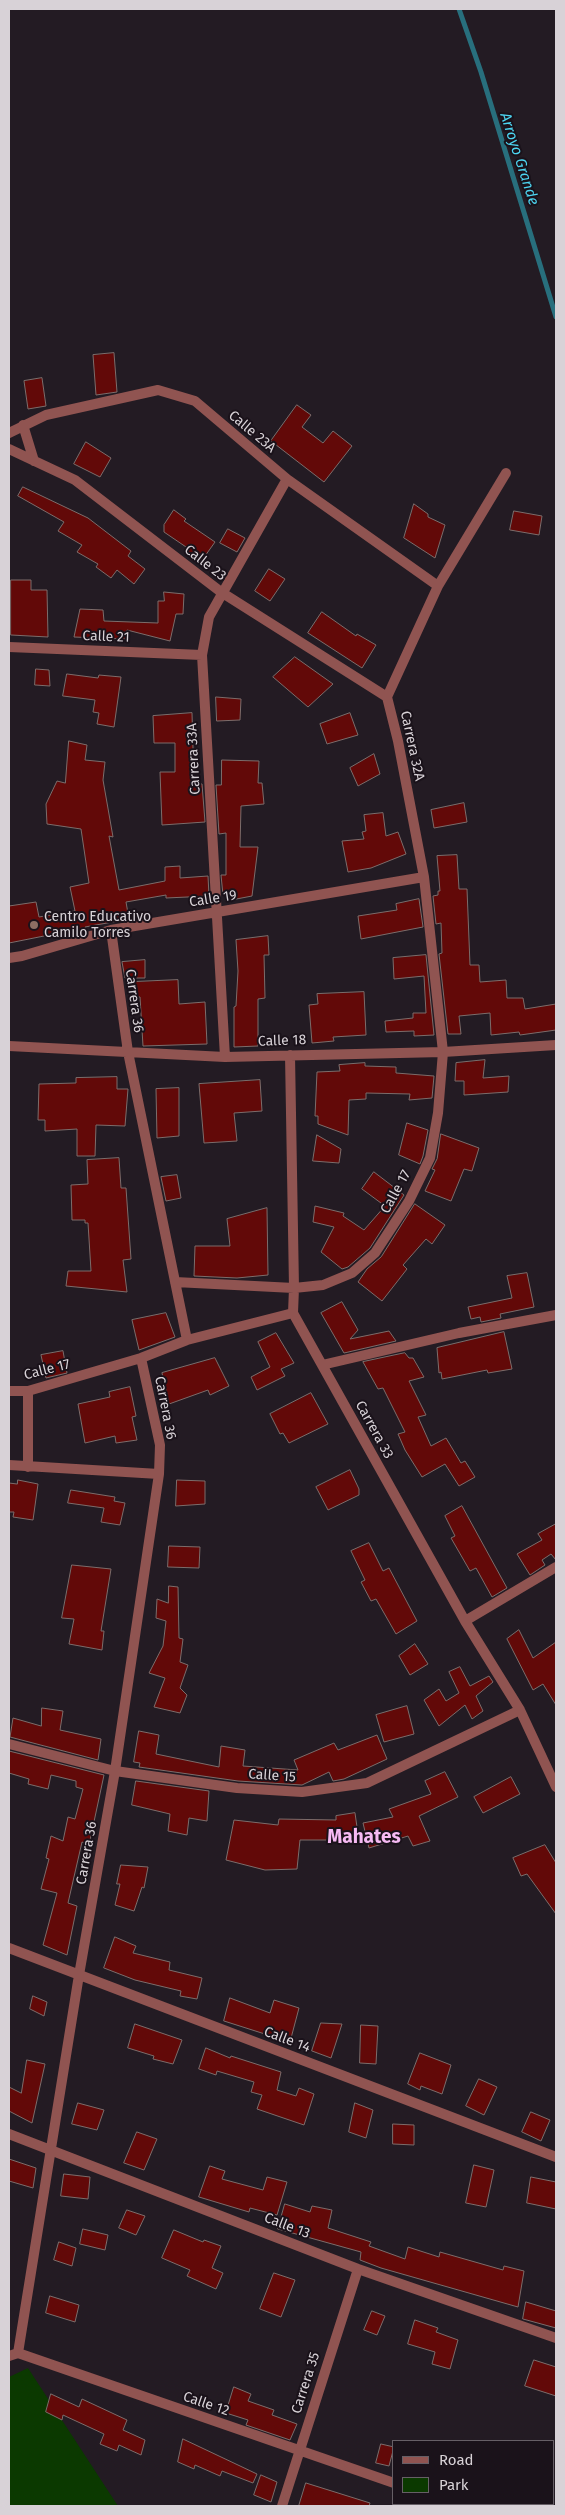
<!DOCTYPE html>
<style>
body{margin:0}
#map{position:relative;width:565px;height:2515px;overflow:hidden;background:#231b23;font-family:"Fira Sans",sans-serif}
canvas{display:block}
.frame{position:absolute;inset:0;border:10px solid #d8d2d7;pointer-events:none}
.legend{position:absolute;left:392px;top:2440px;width:162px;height:65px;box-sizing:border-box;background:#1a121a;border:1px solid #665f66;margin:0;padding:6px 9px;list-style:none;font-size:15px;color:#d8d2d7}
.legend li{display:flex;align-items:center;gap:10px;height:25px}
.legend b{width:25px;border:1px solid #665f66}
</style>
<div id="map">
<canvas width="565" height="2515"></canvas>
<div class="frame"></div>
<ul class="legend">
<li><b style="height:6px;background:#905451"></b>Road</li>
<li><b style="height:14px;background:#0b3900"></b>Park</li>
</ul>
</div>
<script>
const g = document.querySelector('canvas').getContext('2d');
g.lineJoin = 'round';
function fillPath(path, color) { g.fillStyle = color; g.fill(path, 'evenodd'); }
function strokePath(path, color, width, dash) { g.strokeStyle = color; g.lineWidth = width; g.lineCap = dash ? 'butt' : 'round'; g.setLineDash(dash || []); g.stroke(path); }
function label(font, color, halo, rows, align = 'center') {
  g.font = font + ' "Fira Sans",sans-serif'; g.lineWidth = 4; g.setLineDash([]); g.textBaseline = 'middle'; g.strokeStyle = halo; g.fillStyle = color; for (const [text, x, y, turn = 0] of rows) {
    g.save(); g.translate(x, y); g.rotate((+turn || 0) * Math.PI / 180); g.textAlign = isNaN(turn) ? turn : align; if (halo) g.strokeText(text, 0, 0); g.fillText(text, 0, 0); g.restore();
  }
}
const green = new Path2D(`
 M28,2368l90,138h-109v-129z`);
const stream = new Path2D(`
 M459,9l22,63 75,245`);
const building = new Path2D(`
 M114,353l3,39 -21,3 -3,-40z
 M42,378l4,28 -18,3 -4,-28z
 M297,405l14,10 -9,12 21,16 10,-12 19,15 -28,36 -53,-41z
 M86,442l25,16 -11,19 -26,-13z
 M23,487l65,31 43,33 -3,5 17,13 -11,15 -17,-14 -6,8 -15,-11 2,-3 -21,-12 5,-7 -24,-14 6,-9 -46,-26z
 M414,504l14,10v3l17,8 -10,33 -31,-20z
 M174,510l12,9 -2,2 31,21 -15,21 -13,-11 2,-3 -25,-17v-7z
 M514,511l28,5 -3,19 -29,-5z
 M228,529l17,9 -8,14 -17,-9z
 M269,569l16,10 -15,22 -15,-10z
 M11,580h20v10h16l1,47 -37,-2z
 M164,592l20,2 -1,20h-7l-6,27 -43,-11 -1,9 -52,-2 6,-28 23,1 1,11 54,2v-22h6z
 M322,612l34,24 1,-2 19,11 -14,23 -54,-35z
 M295,657l38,27 -25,23 -35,-30z
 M36,669l13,1 1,16 -15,-1z
 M67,674l31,4 1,-3 22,2 -7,50 -17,-3 2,-11 -6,-1 2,-12 -32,-4z
 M216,697l25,2 -1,21 -23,1z
 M192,713l2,70 8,1 3,38 -43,3 -2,-53h15v-29h-21l-1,-27z
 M350,713l8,22 -31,9 -7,-20z
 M69,741l18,4 -2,15 20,2 -2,18 10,57 -4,-1 10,54 46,-9v-14l15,-1v12l28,-2 1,20 -43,2v-3l-40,7 3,17 -44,8 1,3 -5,2 -22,1 -50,10v-37l27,-4 3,15 36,-6 -5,-24 19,-4 -8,-54 -34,-5 -1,-20 11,-23 8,2z
 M374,754l6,20 -22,12 -8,-18z
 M222,760l37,1 -1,22h4l2,21 -23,2 -1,41h18l-6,49 -26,5v-6h-3l-2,-20h5v-42l-7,1 -3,-49h5z
 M464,803l3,19 -33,6 -3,-18z
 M383,813l3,23 12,-4 8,22 -35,14 -23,4 -6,-31 22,-2 -2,-7 4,-1 -2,-16z
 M457,855l2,34h8l3,76h9l1,17 26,-2 1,18h16l2,11 31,-5v26l-36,5 -1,-3 -28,3 -1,-22 -31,3 2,18h-13l-9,-80 3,-1 -1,-30 -5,1 -3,-28 5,-1v-4h2l-3,-35z
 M419,899l4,28 -62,12 -3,-23 39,-6 -1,-6z
 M268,936l1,19h-5l1,43 -7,1v47l-24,1v-40l2,-1 2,-35 -2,-31z
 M426,955l8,80 -20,1v-5l-28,1 -1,-11 28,-3v-5h13l-2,-37 -30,3 -1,-21z
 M145,960v18h-20l-3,-16z
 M178,980l1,24 26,-2 2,42 -64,2 -3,-49h-6l-1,-15z
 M364,992l2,43 -33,2 1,4 -22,2 -3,-38 9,-1 -1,-10z
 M485,1060l-2,18 26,-2 -1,16 -44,3v-14h-9l1,-18z
 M365,1063v3l31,1v6l38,3 -2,22 -23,2 1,-6 -44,-1v6l-17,1 -1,35 -30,-11v-8h-3l2,-44 23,-1 -1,-6z
 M117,1077v12h11l-3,37 -29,-1 -1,31h-18v-27l-32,2v-11h-7l1,-36 37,-1v-5z
 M260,1080l2,31 -28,2 3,28 -33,2 -5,-59z
 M179,1088v48l-22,2 -1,-49z
 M407,1123l21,7 -5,26 -3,8 -21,-9z
 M441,1134l38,14 -7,23 -8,-2 -13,32 -26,-10 10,-21 -3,-1 5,-10z
 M317,1135l24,14 -2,14 -26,-2z
 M119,1158l2,30h5l5,71 -8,1 4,32 -61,-6 2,-15h23l-3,-48h-3v-3h-13l-1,-35 17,-1 -1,-24z
 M374,1172l30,23 -34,53 -22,19 -6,2 -21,-17 13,-25 -21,-5 2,-16 29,7 -1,3 21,14 21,-24 -23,-17z
 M177,1175l4,23 -15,3 -5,-24z
 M415,1204l30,21 -13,19 -6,-5 -23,26 4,4 -25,32 -24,-19 9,-13 14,-12z
 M267,1208l1,67 -31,3 -43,-2 1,-30h35l-3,-27z
 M527,1273l7,34 -34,7 1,4 -20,4 -1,-5 -9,2 -3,-12 44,-9 -5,-22z
 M342,1302l16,28 -8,9 39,-8 7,10 -52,12 -23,-40z
 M166,1313l9,24 -36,13 -7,-30z
 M504,1332l8,37 -24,4 -1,-3 -45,9 -1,-7 -2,1 -2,-25z
 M276,1333l18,30 -13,6 4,7 -28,14 -6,-13 19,-10 -12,-25z
 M63,1351l4,22 -21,5 -5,-23z
 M405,1353l4,5h4l11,19 -15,4 17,34 -8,2 13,29 15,-8 15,25 4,-2 10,16 -16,9 -14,-22 -23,13 -17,-27 -7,-16 7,-2 -22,-44 -5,1 -15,-27z
 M215,1358l14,28 -19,9 -2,-5 -39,14 -7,-31z
 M130,1387l6,29 -4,1 5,23 -21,3 -1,-7 -30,7 -7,-39 32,-7 -1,-5z
 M311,1393l17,31 -39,19 -6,-10 -3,1 -10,-20z
 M350,1470l9,19v6l-31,15 -12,-23z
 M18,1480l20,4 -5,36 -20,-3 1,-5h-5v-29l8,1z
 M177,1480l28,1v23l-29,2z
 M71,1490l44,7 -1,4 11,2 -5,22 -19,-3 3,-14 -36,-5z
 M462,1506l45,82 -15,9 -16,-29 -6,3 -19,-33 4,-2 -10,-20z
 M556,1524v36l-5,-6 -9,6 3,5 -15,10 -13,-21 25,-14 -4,-6z
 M369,1543l14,28 6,-3 28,53 -21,13 -20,-35 -5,2 -10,-19 4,-2 -14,-29z
 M169,1546l31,1 -1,21 -31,-1z
 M72,1565l39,4 -10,62h3l-2,19 -33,-6 5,-25 -12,-1z
 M169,1586l9,1 1,51 4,1 -3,23 8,3 -8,23 7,7 -7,18 -26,-6 11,-29 -16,-5 14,-27 3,-25 -10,-3 1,-19 11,4z
 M519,1630l14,28 23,-16v63l-13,-21 -10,6 -26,-51z
 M415,1644l13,20 -18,11 -11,-19z
 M460,1667l10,19 19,-10 4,6 -17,14 7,15 -11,8 -7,-14 -26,21 -15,-26 15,-11 7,12 13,-8 -10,-21z
 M407,1706l7,28 -30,8 -8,-27z
 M42,1708l21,3 -3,19 41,9 -3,21 -88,-23 3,-19 28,8z
 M139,1731l20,4 -3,19 63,13 2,-21 24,4 -2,16 55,4 -4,-10 40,-17 4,7 39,-15 10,24 -43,20 -11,2 -4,-9 -27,13 -64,-4 -99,-14 1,-4 -6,-1z
 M9,1751l95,24 -15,70 -7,-3 -14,61 9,3 -10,49 -24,-10 14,-52 -16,-4 8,-30 -3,-1 5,-22 12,5 5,-24 7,2 8,-30 -7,-2v-6l-25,-6 -3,14 -20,-5 1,-5 -20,-6z
 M445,1772l13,25 -39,19 11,25 -17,5 -5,-10 -39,12 -6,-25 30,-6 -4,-8 42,-15 -6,-13z
 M511,1777l9,17 -37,19 -9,-16z
 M136,1781l73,10 -2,30 -18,-3 -2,17 -19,-4 2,-17 -38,-9z
 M355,1813l3,21 -27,2v4h-31l-3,29 -32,1 -39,-10 8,-40 44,5 1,-6 57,1v-4z
 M545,1845l11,18v51l-29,-40 -6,2 -8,-18z
 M121,1865l27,2 -4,21 -2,-1 -8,24 -19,-6 5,-21h-3z
 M115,1937l21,9 -3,7 37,9 -1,8 33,8 -5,21 -17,-3 1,-5 -46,-11 -31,-12z
 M33,1996l14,6 -3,14 -14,-7z
 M230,1998l40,15 4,-13 25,8 -9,34 -66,-21z
 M321,2023l21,1 -11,34 -19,-7z
 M135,2024l47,16 -9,24 -20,-5 1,-3 -26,-8z
 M361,2025l17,1 -2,38 -16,-1z
 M206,2048l24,10 1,-2 50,16 -4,18 19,6 3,-8 15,6 -10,31 -47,-16 5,-14 -11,-3 3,-10 -37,-11 -1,4 -17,-6z
 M420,2053l31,12 -9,29 -21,-8 -1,4 -12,-6z
 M27,2060l18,4 -13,59 -23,-12v-24l12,6z
 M479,2079l18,8 -13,28 -18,-9z
 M78,2103l26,7 -7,20 -25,-6z
 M355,2103l18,7 -7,28 -17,-6z
 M531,2112l19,8 -9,21 -19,-9z
 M393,2124l21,1v20l-21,-1z
 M137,2132l20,7 -13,31 -20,-7z
 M9,2159l27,9 -3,20 -24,-7z
 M474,2165l20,5 -8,37 -20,-4z
 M210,2166l15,5 -3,8 41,11 4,-13 20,5 -10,33 -27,-7 -1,4 -50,-15z
 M64,2174l26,3 -2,22 -27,-3z
 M531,2177l25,5v27l-29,-6z
 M285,2204l25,8 2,-6 20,4 -4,18 43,14 -2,4 36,13 3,-12 31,10 1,-5 63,18 1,-4 20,5 -6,36 -137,-39 -21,-8 1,-8 -83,-23z
 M127,2210l18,6 -9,19 -17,-7z
 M83,2229l25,6 -3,15 -25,-6z
 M174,2230l29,12 1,-2 17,6 -9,22 11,5 -7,16 -29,-13 3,-6 -28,-12z
 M59,2242l17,6 -4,18 -18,-6z
 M274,2273l21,7 -14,37 -21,-8z
 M50,2296l29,9 -4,17 -29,-9z
 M526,2302l30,9v17l-33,-9z
 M372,2311l13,5 -8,19 -13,-5z
 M415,2320l23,8 -2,4 22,8 -8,29 -18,-5 3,-12 -27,-8z
 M534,2360l22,7v29l-31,-10z
 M234,2387l17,7 -3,7 26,9 -2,5 25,9 -7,16 -44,-15 2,-5 -22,-7z
 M51,2394l28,13 3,-8 45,21 -4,10 22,10 -4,15 -22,-10 -2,6 -17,-7 4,-10 -41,-19 -1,5 -16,-8z
 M183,2439l74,35 -4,9 -31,-12 -2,5 -25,-11 -1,4 -16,-7z
 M381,2444l13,3 -5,19 -13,-3z
 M261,2475l16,7 -6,20 -17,-7z
 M306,2483l64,20 -1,3h-70z`);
const street = new Path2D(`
 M23,425l11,36
 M9,433l37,-18 112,-25 37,11 92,78 151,107
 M9,449l66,31 146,112 166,105
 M9,647l193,8
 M111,930l17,122 59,288
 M9,958l13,-2 89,-26 313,-53
 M9,1046l216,11 218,-5 113,-7
 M290,1055l4,233 -1,25 172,308 55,89 36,77
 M225,1057l-23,-402 7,-38 78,-138
 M175,1282l119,6 29,-3 29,-12 23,-20 34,-52 21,-43 8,-45 5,-61 -19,-175 -26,-136 -11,-44 51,-111 68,-113
 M322,1365l137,-32 97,-18
 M9,1391h19l113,-33 46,-18 106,-27
 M9,1465l150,9
 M28,1467v-76
 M465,1621l91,-54
 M9,1744l106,27 122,17 65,4 65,-9 153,-73
 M9,1948l547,209
 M9,2134l349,135 198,69
 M18,2353l61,-378 36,-204 44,-297 1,-29 -19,-87
 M9,2356l9,-3 376,130
 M455,2504l8,2
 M282,2506l76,-237`);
const markers = [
 [34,925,5,"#8d6e63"]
];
const streetNames = [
 ["Calle 23A",252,432,40],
 ["Calle 23",205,563,38],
 ["Calle 21",106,637,2],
 ["Carrera 32A",412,746,78],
 ["Carrera 33A",194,759,-93],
 ["Calle 19",213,899,-9],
 ["Carrera 36",134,1001,82],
 ["Calle 18",282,1041,-2],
 ["Calle 17",396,1192,-61],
 ["Calle 17",47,1370,-14],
 ["Carrera 36",165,1408,79],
 ["Carrera 33",374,1430,61],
 ["Calle 15",272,1776,4],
 ["Carrera 36",87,1853,-80],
 ["Calle 14",287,2040,21],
 ["Calle 13",287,2226,21],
 ["Carrera 35",306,2383,-72],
 ["Calle 12",206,2404,19]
];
const poiNames = [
 ["Centro Educativo",44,917],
 ["Camilo Torres",44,933]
];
const waterNames = [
 ["Arroyo Grande",519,159,72]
];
const districtNames = [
 ["Mahates",364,1838]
];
fillPath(green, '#0b3900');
strokePath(stream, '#286f7d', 5);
fillPath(building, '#620908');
strokePath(building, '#7c6d6b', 1);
strokePath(street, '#905451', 10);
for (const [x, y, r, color] of markers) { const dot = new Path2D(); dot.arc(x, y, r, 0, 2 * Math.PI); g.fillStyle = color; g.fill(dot); strokePath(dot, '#1a121a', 2); }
label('14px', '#d8d2d7', '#1a121a', streetNames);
label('14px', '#d8d2d7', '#1a121a', poiNames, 'left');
label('italic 15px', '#4dd4f0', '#1a121a', waterNames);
label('bold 19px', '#f6baf3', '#1a121a', districtNames);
</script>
